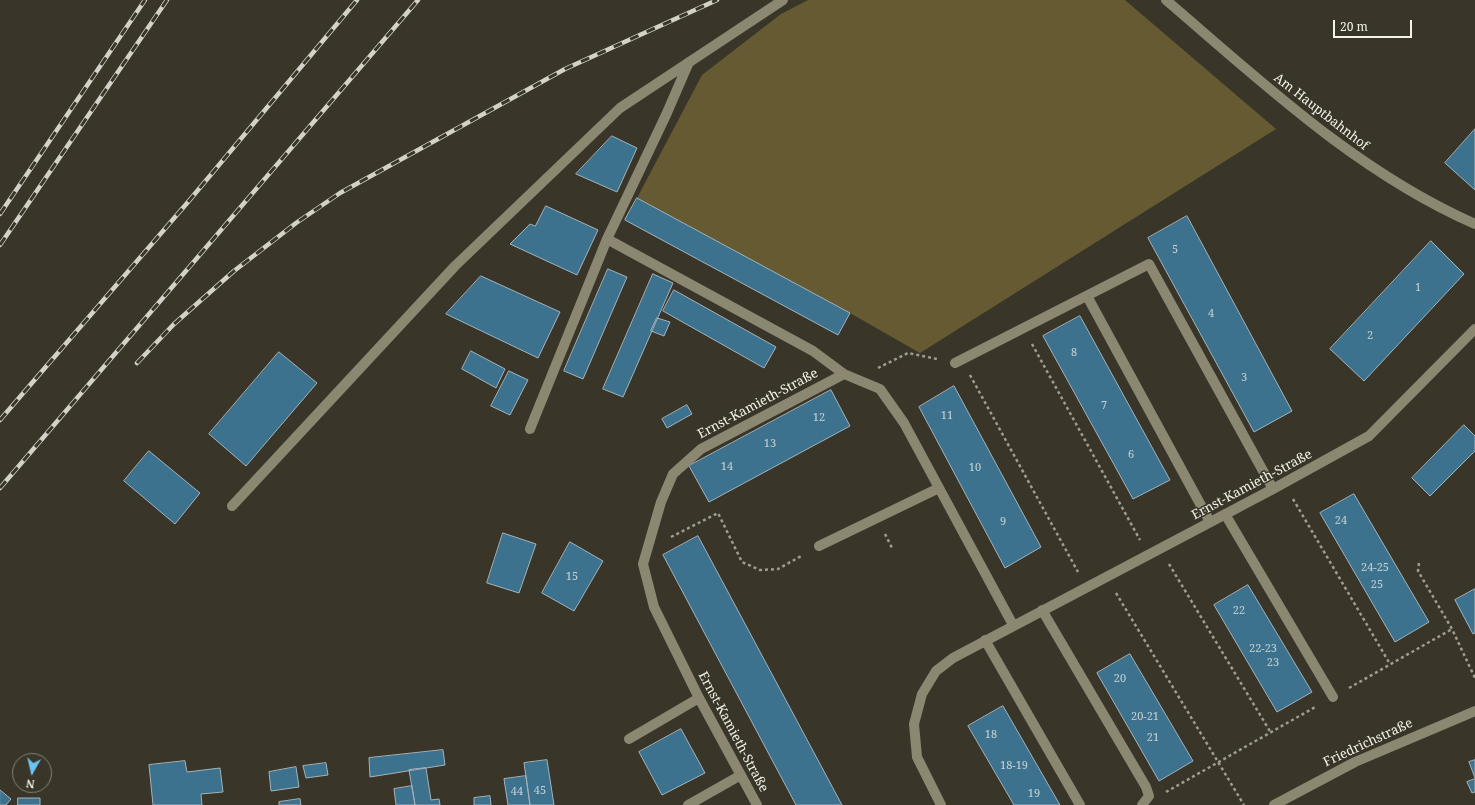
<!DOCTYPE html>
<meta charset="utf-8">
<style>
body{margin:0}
#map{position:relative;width:1475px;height:805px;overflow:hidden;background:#393629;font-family:"Noto Serif",serif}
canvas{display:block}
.north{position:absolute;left:12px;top:753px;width:40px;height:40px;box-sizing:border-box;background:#393629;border:1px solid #848176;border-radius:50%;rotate:188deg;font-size:11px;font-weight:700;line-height:16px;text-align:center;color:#f4f2e9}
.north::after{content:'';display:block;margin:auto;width:14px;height:18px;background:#6ac3f1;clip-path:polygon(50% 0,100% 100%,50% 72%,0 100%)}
.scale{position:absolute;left:1333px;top:20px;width:79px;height:18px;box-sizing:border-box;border:2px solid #f4f2e9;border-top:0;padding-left:5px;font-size:12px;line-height:14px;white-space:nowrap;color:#f4f2e9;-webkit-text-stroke:3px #393629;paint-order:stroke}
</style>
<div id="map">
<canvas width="1475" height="805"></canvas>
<div class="north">N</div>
<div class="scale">20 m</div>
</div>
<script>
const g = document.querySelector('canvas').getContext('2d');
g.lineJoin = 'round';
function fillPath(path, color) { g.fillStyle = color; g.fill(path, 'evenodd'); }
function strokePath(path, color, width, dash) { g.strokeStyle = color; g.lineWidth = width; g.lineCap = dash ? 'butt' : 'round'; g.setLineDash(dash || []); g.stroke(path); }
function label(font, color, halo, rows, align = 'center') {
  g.font = font + ' "Noto Serif",serif'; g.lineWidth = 3; g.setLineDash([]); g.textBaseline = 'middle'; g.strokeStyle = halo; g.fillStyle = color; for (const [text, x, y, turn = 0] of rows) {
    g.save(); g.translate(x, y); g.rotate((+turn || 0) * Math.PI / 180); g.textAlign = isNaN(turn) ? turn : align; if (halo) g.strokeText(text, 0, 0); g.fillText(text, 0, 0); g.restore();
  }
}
const green = new Path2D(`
 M808,0h317l151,129 -356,224 -70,-40 -213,-115 65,-123 79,-61z`);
const building = new Path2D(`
 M1475,129v61l-30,-27z
 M612,136l25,12 -20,44 -41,-18z
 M637,198l213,115 -12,22 -213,-115z
 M546,206l52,24 -21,45 -67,-31 20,-20 5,2z
 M1187,216l105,195 -38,21 -106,-194z
 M1431,241l33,33 -100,107 -34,-32z
 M608,269l19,8 -44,102 -19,-8z
 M653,274l20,9 -50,114 -20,-8z
 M481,276l79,36 -22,46 -92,-44z
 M674,290l102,57 -12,21 -101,-57z
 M1080,316l90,164 -37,19 -90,-163z
 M657,318l13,4 -6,14 -13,-5z
 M471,351l34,18 -9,19 -34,-19z
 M279,352l38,31 -71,83 -37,-32z
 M509,371l19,9 -18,35 -19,-9z
 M954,386l87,161 -36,21 -86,-161z
 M831,390l19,36 -141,76 -20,-36z
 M687,405l5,9 -25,14 -5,-9z
 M1464,425l11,11v15l-45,45 -18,-18z
 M149,451l51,42 -25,31 -51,-43z
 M1354,494l75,128 -34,20 -75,-129z
 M503,533l33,11 -17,49 -32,-10z
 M698,536l144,269h-46l-133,-250z
 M570,542l33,19 -29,50 -32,-18z
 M1248,585l64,107 -35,20 -63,-107z
 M1475,589v44l-2,1 -18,-34z
 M1130,654l63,107 -34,20 -62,-108z
 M1003,706l57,99h-46l-46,-79z
 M681,729l24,44 -43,22 -23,-43z
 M443,750l2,15 -75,12 -1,-19z
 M547,760l7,45h-24l-6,-42z
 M1475,760v18l-6,-16z
 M185,761l2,11 33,-4 3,24 -22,2 1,11h-49l-4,-40z
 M326,763l2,12 -22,3 -3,-12z
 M296,767l3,20 -28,4 -2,-19z
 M426,768l5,32 8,-1 1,6h-25l-6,-35z
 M526,776l4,29h-22l-4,-26z
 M1475,779v13l-3,1 -5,-11z
 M412,786l3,19h-19l-2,-16z
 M0,790l11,9 -5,6h-6z
 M490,796l1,9h-17v-7z
 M18,798h22v7h-22z
 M300,799l1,6h-22v-3z`);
const path = new Path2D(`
 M1032,344l108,196
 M878,368l30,-15 29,6
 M970,375l108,197
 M1293,499l97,165
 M885,534l8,16
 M671,537l47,-24 24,49 18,8 18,-1 25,-14
 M1419,563l-1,8 34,58 23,49
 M1169,564l102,169
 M1116,593l128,212
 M1349,688l103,-59
 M1166,792l151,-86`);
const minor = new Path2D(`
 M1166,0c97,83 191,172 309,224
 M607,239l206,112 31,23
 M1087,296l123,226
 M955,363l194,-99 124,225
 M530,429l77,-190 59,-124 23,-53
 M232,506l223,-240 165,-158 163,-108
 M1225,514l108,183
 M819,546l120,-58
 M1042,610l104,177 3,9 -7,9
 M985,640l95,165
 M629,739l70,-41
 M688,805l53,-30
 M757,805l-58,-107 -45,-91 -11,-43 18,-62 12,-28 28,-25 143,-75 36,15 24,34 109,202
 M941,805l-24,-48 -3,-33 8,-30 14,-23 17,-13 320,-169 96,-53 106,-107
 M1274,805l81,-43 120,-51`);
const rail = new Path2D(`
 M0,214l145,-214
 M0,245l167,-245
 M137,363l37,-39 60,-53 62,-48 44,-30 225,-124 152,-69
 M0,420l188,-218 169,-202
 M0,488l418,-488`);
const numberNames = [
 ["5",1175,250],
 ["1",1418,288],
 ["4",1211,314],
 ["2",1370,336],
 ["8",1074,353],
 ["3",1244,378],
 ["7",1104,406],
 ["11",947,416],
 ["12",819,418],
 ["13",770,444],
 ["6",1131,455],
 ["14",727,467],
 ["10",975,468],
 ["24",1341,521],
 ["9",1003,522],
 ["24-25",1375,568],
 ["15",572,577],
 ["25",1377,585],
 ["22",1239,611],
 ["22-23",1263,649],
 ["23",1273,663],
 ["20",1120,679],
 ["20-21",1145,717],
 ["18",991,735],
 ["21",1153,738],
 ["18-19",1014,766],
 ["45",540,791],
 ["44",517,792],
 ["19",1034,794]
];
const streetNames = [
 ["Am Hauptbahnhof",1321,112,38],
 ["Ernst-Kamieth-Straße",758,404,-28],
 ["Ernst-Kamieth-Straße",1252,485,-28],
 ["Ernst-Kamieth-Straße",733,732,62],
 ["Friedrichstraße",1368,743,-25]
];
fillPath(green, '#655a32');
fillPath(building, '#3d728e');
strokePath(building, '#a3b3bc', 1);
strokePath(path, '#9f9c91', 2.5, [3, 3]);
strokePath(minor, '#8c8771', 10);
strokePath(rail, '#d4d1c8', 4.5);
strokePath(rail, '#393629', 3, [9]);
label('11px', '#c6d2d2', null, numberNames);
label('13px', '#f4f2e9', '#393629', streetNames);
</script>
